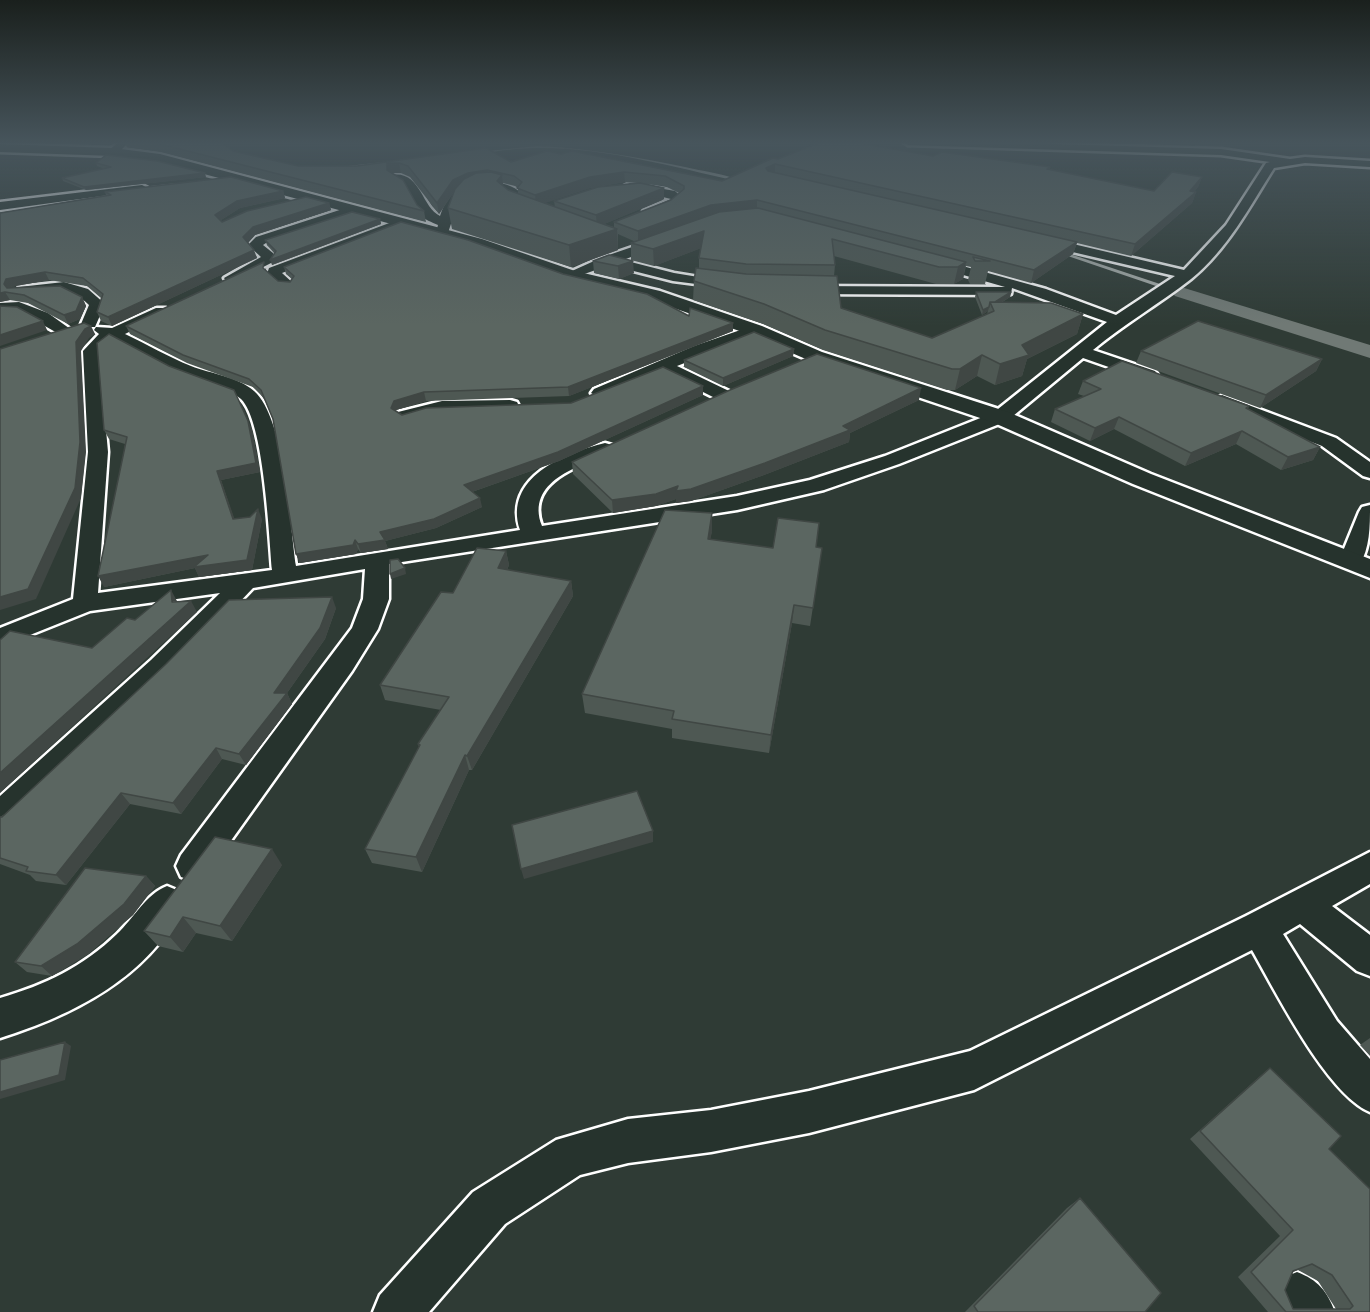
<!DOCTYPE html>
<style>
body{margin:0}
canvas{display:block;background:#2f3b35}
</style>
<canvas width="1370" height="1312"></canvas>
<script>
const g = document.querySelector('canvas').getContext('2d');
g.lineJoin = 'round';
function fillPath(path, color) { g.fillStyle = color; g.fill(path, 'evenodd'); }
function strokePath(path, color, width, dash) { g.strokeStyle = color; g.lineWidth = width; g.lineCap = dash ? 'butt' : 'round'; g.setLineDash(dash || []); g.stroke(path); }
const stream = new Path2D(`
 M537,146c50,2 99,11 148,21 18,4 38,7 55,13l-2,1c-66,-14 -134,-34 -201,-33 -19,0 -38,3 -56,5l-2,-1z
 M384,162l1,2 -44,4 -2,-1z
 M265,174l1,2 -17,2 -2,-1z
 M177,183l1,2 -44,4 -2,-1z
 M1061,251l99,33v1l-4,1 -97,-33z`);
const canal = new Path2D(`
 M1181,287l189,58v13l-195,-62 -3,-4z`);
const street = new Path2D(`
 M119,142h10l-12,12h-8v-4z
 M903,142h88l230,7 69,10 15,-2 65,4v6l-65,-4 -31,5c-24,38 -47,82 -83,111 -32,25 -67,45 -98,71l62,21 3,4 -3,4h-12l-60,-21 -76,63 -108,43 -75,26 -87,20 -348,54v35l-11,30 -26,42 -147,206 -12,4 -12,-4 -5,-11 5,-11 171,-227 11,-29 2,-30 -112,19 -82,86 -160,152 -11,3v-33l151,-136 69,-67 -130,18 -90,36v-19l73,-29 15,-147 -5,-101 16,-17 -5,-4 2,-3 16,1 44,-20h10l3,3 -3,3 -41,20c22,10 43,23 66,32 20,8 46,10 63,25 31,27 36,134 42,175l224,-36c-17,-52 44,-77 85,-87l7,2 3,4 -3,4c-33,13 -87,28 -70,73l195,-30 73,-16 75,-24 108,-43 114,-91 -95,-34 -1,6 -5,1 -202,-1 -7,-4 7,-4 201,1 -80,-23 -2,-3 7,-4 116,32 70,26 59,-39 -141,-33v-6l5,-1 145,34 42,-45 40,-62 4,-1 -49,-7 -313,-10zM112,340c21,10 41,22 62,32 21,9 49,11 67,27 23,22 28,137 31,171l-174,23 10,-141 -9,-100z
 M391,175c30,-5 30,32 49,41 3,-9 7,-18 14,-24 17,-14 53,-14 68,2l-7,6 23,11 -6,4 -27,-10 -3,-5 6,-6c-16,-8 -35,-7 -49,5l-11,34 -6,4 -6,-4 2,-8c-6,-3 -14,-5 -17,-10 -10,-15 -10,-30 -30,-36z
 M630,183l45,8 8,7c-5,10 -29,21 -40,19v-6l28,-12 -45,-11 -2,-2z
 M142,185l6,3 -2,2 -146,20v-8z
 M352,206l6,4 -2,3 -90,30 -3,2 10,8v9l-37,19h-10l-2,-3 37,-21 -13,-12 8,-8z
 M400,219l6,4 -2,3 -122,47 12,11 -2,3h-10l-15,-13 2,-6z
 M664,236l5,1v6l-46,17 51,13 61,10 2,3 -2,3 -62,-8 -63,-16 -40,14 -7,-4 40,-18z
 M64,282l24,7 17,15 -10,23h-12l-2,-3 8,-19c-24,-26 -61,-3 -72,-15l2,-3z
 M19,302l29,11 25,18 -8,5 -6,-2 -37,-21h-22v-10z
 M755,325l6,2 2,3 -2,3 -84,33 52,25 3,4 -3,4h-12l-54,-27 -57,25 -6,1 -9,-5 3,-4 100,-43z
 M1222,395l114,43 34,24v16l-7,-2 -41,-30 -107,-41 -2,-4z
 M510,400l7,2 2,4 -2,4 -75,3 -37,9 -9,-6 2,-4 44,-11z
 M1370,505c0,22 0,43 -11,61l-8,2 -8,-2 -4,-5 20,-49 3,-5z
 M1370,852v32l-38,22 38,29v41l-13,-5 -57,-47 -17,10 54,87 33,38v53c-43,-18 -94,-120 -118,-162l-278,140 -165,43 -98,19 -83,11 -48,12 -75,49 -76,88h-56l7,-17 93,-103 83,-52 72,-21 83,-9 98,-19 161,-40 276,-135z
 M167,886l12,5 6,11c-34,74 -111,113 -185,136v-40c45,-13 83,-31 117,-64 17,-16 29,-40 50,-48z
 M1297,1272c21,8 30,19 38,40h-56l-6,-16 7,-17z`);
const secondary = new Path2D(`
 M0,144l113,4 47,6 322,85 93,32 85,20 102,35 60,26 186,60 143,62 219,85v19l-237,-94 -141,-62 -184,-62 -60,-26 -100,-35 -84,-20 -94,-34 -311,-83 -46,-6 -113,-4z`);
const wall = new Path2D(`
 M124,142h97l12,9 65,15h59l129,-18 25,14 50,-8 161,27 56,-22 155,-3 117,11 -1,3 105,21 48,-14 -4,10 -4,5h2l-4,11 -61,53 -54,-13 -4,11 -42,29 -43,-12 -3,13h-15l-2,-4 3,-13 -5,-1 -3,13 -9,5h-18l-102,-28 1,9 -1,11 7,32 91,30 55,-24 1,-3 -6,4 -7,-18 1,-5h35l-1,5 -9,6 82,11 -6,20 -50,25 -5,17 -27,9 -18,-9 -22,14h-8l-124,-40 -60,-26 -70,-24 1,-19 5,-13v-10l2,-10 -47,18 -23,-6v-17l5,-1 -18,-8v16l-47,17 -119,-38 -4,-21 6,-16 -15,22 -29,-37 -9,-4h-9l25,32 7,6 2,11 -265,-70 -34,-5zM625,182l12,1 -83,18 1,6 -11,-4 46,-15zM503,183l12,3 3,2v6l-10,-4 -5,-4zM647,184l18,2 14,7 -8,7 -57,22v5l-10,-3 60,-25v-11z
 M96,163l110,14 -120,13 -23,-9 -1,-3 43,-9 -8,-3z
 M283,191l2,7 -45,10 -19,12 1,2 107,-19 2,7 -76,25 -7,8 9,15 -145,68 -11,-5 -4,-9 4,-14 -14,-12 -38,-6 -39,7v1l72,9 4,9 -6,13 -12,5 -40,-21 -18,-3 -10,2v-89l106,-18 -1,-3z
 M380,219l1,5 -109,41 2,-12 -7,-8 -2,-5z
 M609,255l25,18 -15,6 -25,-6 -1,-12z
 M284,267l279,7 170,57 -164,65 -143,5 -30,9v1l6,4 169,-12 132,-17v9l-144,66 -87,31 10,15 -46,21 -51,13 3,8 -27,4 -3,-4 -2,5 -56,9 -4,-9 -23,-134 -9,-22 -11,-11 -66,-24 -57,-29 -4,-8 140,-57v2l12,10 12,1 2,-3 -6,-5z
 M794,349l-1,7 -70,30 -39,-19v-7z
 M1141,351l181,8 -6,12 -56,37 -124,-45z
 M1083,381l166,25 -1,3 72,38 -7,13 -32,10 -45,-26 -51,22 -71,-37 -24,12 -39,-19 4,-13 29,-13 -6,-2z
 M919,400l-69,33 -1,9 -85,33 -73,26 -15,2v-4l-20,7 -43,7 -40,-39 -1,-12z
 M248,421l4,9 8,42 -39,8 13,39h28l-10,51 -53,7 -4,-9 -91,19 21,-143 -16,-5 -5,-9z
 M712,531l-2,8 63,9 43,-1 6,1 -12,78 -18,-3 -23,130 -97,-15v-9l-87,-16 -3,-19z
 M506,551l3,14 -2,5 64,11 2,15 -101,174h-3l-47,102 -50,-9 -7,-14 54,-102 -1,-3 23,-34 -56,-10 -5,-15 73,-92z
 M336,608l-11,31 -38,54 5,11 -46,61 -24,-6 -41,55 -51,-10 -64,81 -30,-4 -6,-6 -30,-11v-47z
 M282,865l-50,76 -36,-8 -13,19 -25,-6 -14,-15z
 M146,876l9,10 -22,29 -45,39 -36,22 -25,-4 -12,-10z
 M1370,1038v18l-10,-11z
 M1270,1068l59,81 41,163h-102l-30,-35 42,-41 -90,-97 69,-62zM1298,1270l20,11 18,28h-43l-8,-19 8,-18z
 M1080,1198l65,114h-180l102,-104z`);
const shadedWall = new Path2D(`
 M387,163h12l2,10h-12l-2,-3z
 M775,164v10l-9,4v-10z
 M487,170l2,10 -34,10 -16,24 -2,-11 16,-23 15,-7z
 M624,172l1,10 -35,6 -54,18 -1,-11 55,-18z
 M205,173l1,4 -120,13 -2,-3z
 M502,175l2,19 -7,-13z
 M1202,177l-4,10 -9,11 7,-6 -4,11 -61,53 4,-12 55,-53z
 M664,188v11l-67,28 -1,-12z
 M283,191l2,7 -45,10 -22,14 -3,-7 22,-14z
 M757,200v11l-119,32v-12l73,-26z
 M329,203l2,7 -76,25 -9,10 -3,-8 10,-10z
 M380,219l1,5 -109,41 -2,-5z
 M617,229l1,21 -47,17 -2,-22z
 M704,231v16l-50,19 -1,-17z
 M1077,242l-4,12 -42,29 3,-13z
 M254,250l3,8 -145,68 -4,-9z
 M633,261l1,12 -15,6 -1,-13z
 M966,262l-3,17 -9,5 4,-17z
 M45,272l4,8 -39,7 -2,5 -4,-8 2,-5z
 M5,292l5,8 -10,2v-9z
 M1011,292l-1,5 -18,11 -1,-3z
 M82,297l4,9 -6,13 -12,5 -4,-9z
 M989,307l-1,4 -6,4 1,-5z
 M1083,314l-6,20 -50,25 -5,17 -27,9 5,-21 22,-19z
 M43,321l4,9 -47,16v-11z
 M733,323v8l-164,65 -1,-9z
 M91,326l4,8 -6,4 -8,13 5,101 -5,46 -45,101 -36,11v-13l76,-255 9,-13z
 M794,349l-1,7 -70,30v-8z
 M982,355l-5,21 -22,14 5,-21z
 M1322,359l-6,12 -56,37 6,-13z
 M703,386v9l-144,66 -93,33 -2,-9z
 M921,388l-2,12 -69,33 -1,9 -85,33 -73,26 -15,2v-4l-20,7 -43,7 -1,-13 231,-74z
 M424,392l2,9 -30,9 -3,7 -2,-9 3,-7z
 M1119,417l-5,12 -24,12 5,-13z
 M248,421l4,9 8,42 -39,8 17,49 -5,-10 -16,-48z
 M1242,431l-6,13 -51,22 6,-13z
 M1320,447l-7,13 -32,10 7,-13z
 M480,498l2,9 -46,21 -51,13 3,8 -27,4 -3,-9 22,-12z
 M258,509l4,10 -10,51 -53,7 -4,-9 -91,19 -6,-11 110,-21z
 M712,513v18l-5,26 1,-18z
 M355,540l3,9 -2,5 -56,9 -4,-9z
 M506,551l3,14 -8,18 -3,-15z
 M405,568l1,6 -15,5 -1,-5z
 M571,581l2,15 -101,174 -5,-14z
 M171,590l6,11 -5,1z
 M332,597l4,11 -11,31 -38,54 5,11 -46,61 -7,-11 35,-61z
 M191,601l6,11 -197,181v-20z
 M794,605l-2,18 -23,130 2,-18z
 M216,748l6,11 -41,55 -8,-11z
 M465,755l4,15 -47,102 -6,-15z
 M121,793l9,11 -64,81 -10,-10z
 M653,831v11l-129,37 -3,-10z
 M272,849l10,16 -50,76 -12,-15z
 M146,876l9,10 -22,29 -45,39 -36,22 -11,-10z
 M183,917l13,16 -13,19 -13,-15z
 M65,1042l6,4 -6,34 -65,19v-7z`);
const building = new Path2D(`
 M152,142h69l12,9 65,15h59l129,-18 25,14 36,-11 14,3 11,-3 150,30 51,-23 5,1 43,-17h32l80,14 9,-4 108,15 -3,2 107,22 18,-19 30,5 -12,14 6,1 -61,52 -360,-80 -9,4 2,3 309,71 -43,28 -277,-70 -46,5 -73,26 -24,-9 57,-22 13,-11v-3l-19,-10 -41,-4 -34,5 -55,18 -18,-7 5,-6 -8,-6 -27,-6 -19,3 -15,7 -16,23 -29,-37 -9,-3h-12v7l16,10 14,25 7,6z
 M106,155l51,6 48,12 -121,14 -22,-9 49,-11 -15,-4z
 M491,172l11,3 -5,6 11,9 109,39 -48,16 -121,-37 7,-19 9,-10 12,-6z
 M231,177l52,14 -46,10 -22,14 7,7 25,-11 59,-14 23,6 -76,24 -10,10 11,13 -146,67 -11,-5 6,-18 -20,-16 -38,-6 -39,7 -2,5 3,4 53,-2 22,11 -6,14 -12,4 -40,-20 -19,-3 -5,1v-80l111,-18 -6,-3z
 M640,183l24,5 -68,27 -42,-14 44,-14z
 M758,208l208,54 -8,5h-19l-107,-28 3,26 -89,-1 -47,-6 5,-27 -51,18 -22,-6 88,-31z
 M352,212l28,7 -110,41 6,-9 -11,-11z
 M401,222l67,18 95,34 84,20 42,22 1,-8 43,15 -165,64 -144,5 -30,9 -3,7 11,7 24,-7 145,-5 92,-36 40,19 -145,66 -94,33 16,13 -46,21 -54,13 5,8 -27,4 -3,-4 -2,5 -57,9 -23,-135 -12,-29 -12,-11 -66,-24 -57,-29 138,-64 -1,6 15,13 12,1 4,-6 -10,-9z
 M609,255l24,6 -15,5 -25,-5z
 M973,257l17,4h-15z
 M696,268l50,6 91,2 4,32 91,30 62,-27 -4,-9 61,1 32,11 -61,31 7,10 -29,9 -18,-9 -22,14h-8l-127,-39 -61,-26 -70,-23z
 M976,292h35l-16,10h-5l-1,5 -6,3z
 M0,306l17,1 26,14 -43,14z
 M1198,321l124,38 -56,36 -125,-44z
 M84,323l7,3 -6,3 -9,13 4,100 -5,46 -47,101 -28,8v-248z
 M754,332l40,17 -71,29 -39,-18z
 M109,334l60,32 65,24 14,31 8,42 -39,8 16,48 17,-2 8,-8 -11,51 -53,7 14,-12 -110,21 29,-139 -23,-7 -7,-87z
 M817,354l104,34 -78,38 7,4 -85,33 -74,26 -15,2 2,-5 -22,8 -44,6 -40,-38 158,-72z
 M1122,361l127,45 -3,2 74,39 -32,10 -46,-26 -51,22 -72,-36 -24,11 -40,-19 46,-20 -18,-8z
 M665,510l47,3 -4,26 65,9 5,-30 41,5 -3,24 6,1 -9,60 -19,-3 -23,130 -99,-16 2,-8 -92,-17z
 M477,548l29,3 -8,17 73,13 -104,175 -2,-1 -49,102 -51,-8 55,-104 -2,-1 31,-47 -69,-12 61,-93 12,1z
 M398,559l7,9 -15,6v-14z
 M171,590l1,12 19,-1 -191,172v-133l10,-9 82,17 35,-30 8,2z
 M332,597l-12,31 -46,65h13l-48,61 -23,-6 -43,55 -52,-10 -65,82 -30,-4 2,-4 -28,-9v-41h2l164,-153 63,-64z
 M637,791l16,40 -132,38 -9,-44z
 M215,837l57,12 -52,77 -37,-9 -13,20 -26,-6z
 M85,868l61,8 -22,28 -47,40 -36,22 -26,-4z
 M65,1042l-6,33 -59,17v-32z
 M1270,1068l71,68 -12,13 41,40v123h-84l-35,-40 42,-42 -93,-99zM1312,1264l20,11 21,31 -3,3h-57l-8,-19 8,-19z
 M1080,1198l81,95 -16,19h-167l-4,-6z`);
fillPath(stream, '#a9afac');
fillPath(canal, '#707975');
strokePath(street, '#fff', 5);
strokePath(secondary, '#fff', 5);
fillPath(street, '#26332d');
fillPath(secondary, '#26332d');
fillPath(wall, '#4e5853');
fillPath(shadedWall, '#404744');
fillPath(building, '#5b6661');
strokePath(building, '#404744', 1.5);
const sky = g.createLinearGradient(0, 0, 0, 325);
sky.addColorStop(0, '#1a201d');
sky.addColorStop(0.44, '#47555c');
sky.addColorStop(1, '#47555c00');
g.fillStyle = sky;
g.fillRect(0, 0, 1370, 325);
</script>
